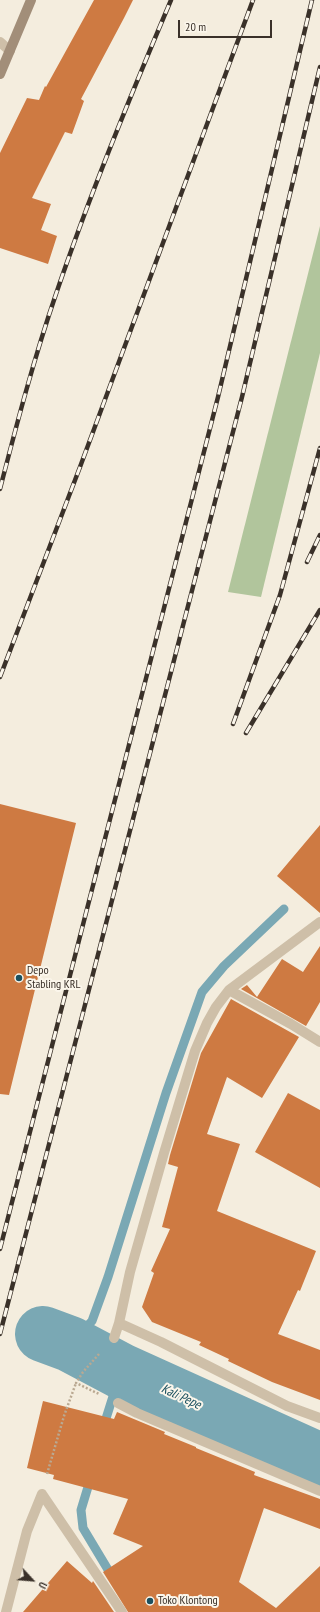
<!DOCTYPE html>
<style>
body{margin:0}
#map{position:relative;width:320px;height:1612px;overflow:hidden;background:#f4edde;font-family:"PT Sans Narrow",sans-serif}
canvas{display:block}
.north{position:absolute;left:12px;top:1560px;width:40px;height:40px;-webkit-text-stroke:3px #fbf6eb;paint-order:stroke;rotate:116deg;font-size:11px;font-weight:700;line-height:16px;text-align:center;color:#3a3129}
.north::after{content:'';display:block;margin:auto;width:14px;height:18px;background:#3a3129;clip-path:polygon(50% 0,100% 100%,50% 72%,0 100%)}
.scale{position:absolute;left:178px;top:20px;width:94px;height:18px;box-sizing:border-box;border:2px solid #3a3129;border-top:0;padding-left:5px;font-size:12px;line-height:14px;white-space:nowrap;color:#3a3129;-webkit-text-stroke:3px #fbf6eb;paint-order:stroke}
</style>
<div id="map">
<canvas width="320" height="1612"></canvas>
<div class="north">U</div>
<div class="scale">20 m</div>
</div>
<script>
const g = document.querySelector('canvas').getContext('2d');
g.lineJoin = 'round';
function fillPath(path, color) { g.fillStyle = color; g.fill(path, 'evenodd'); }
function strokePath(path, color, width, dash) { g.strokeStyle = color; g.lineWidth = width; g.lineCap = dash ? 'butt' : 'round'; g.setLineDash(dash || []); g.stroke(path); }
function label(font, color, halo, rows, align = 'center') {
  g.font = font + ' "PT Sans Narrow",sans-serif'; g.lineWidth = 4; g.setLineDash([]); g.textBaseline = 'middle'; g.strokeStyle = halo; g.fillStyle = color; for (const [text, x, y, turn = 0] of rows) {
    g.save(); g.translate(x, y); g.rotate((+turn || 0) * Math.PI / 180); g.textAlign = isNaN(turn) ? turn : align; if (halo) g.strokeText(text, 0, 0); g.fillText(text, 0, 0); g.restore();
  }
}
const green = new Path2D(`
 M320,226v127l-59,244 -33,-5z`);
const stream = new Path2D(`
 M70,1344l22,-23 16,-44 58,-184 36,-101 22,-26 60,-57
 M103,1428l18,-57
 M91,1477l-10,33 2,18 30,50`);
const river = new Path2D(`
 M43,1334l27,10 51,27 199,90`);
const building = new Path2D(`
 M94,0h39l-9,18 -43,81 3,2 -12,33 -7,-2 -33,66 19,6 -10,26 16,6 -9,28 -48,-16v-95l27,-55 12,2 6,-14 1,1z
 M0,804l76,19 -67,272 -9,-1z
 M320,825v88l-43,-37z
 M320,946v56l-14,24 -65,-37 6,-4 10,12 25,-38 21,13z
 M231,999l68,38 -37,61 -35,-21 -20,57 33,10 -23,67 99,40 -16,40 -2,-1 -20,44 42,16v50l-48,-18 -44,-21 1,-2 -30,-14 2,-3 -49,-20 -10,-15 12,-34 -3,-2 19,-42 -8,-2 16,-60 -10,-3 2,-9 31,-102z
 M288,1093l32,17v78l-65,-36z
 M43,1401l71,18 3,-7 48,20 -1,2 32,13v1l59,24 -1,3 66,24v30l-56,-21 -25,74 37,26 44,-42v46h-192l-25,-40 40,-26 -30,-12 15,-35 -75,-20 1,-4 -27,-7z
 M67,1561l25,22 1,-2 21,31h-91z`);
const path = new Path2D(`
 M99,1354l-16,18 -7,11 23,11
 M47,1474l17,-58 12,-33`);
const minor = new Path2D(`
 M0,42l10,9
 M229,990l62,34 29,18
 M119,1323l42,19 126,64 33,12
 M114,1338l5,-15 11,-51 34,-119 31,-102 12,-28 9,-16 13,-17 91,-68
 M118,1403l19,10 183,78
 M42,1494l80,118
 M6,1612l21,-81 15,-37`);
const secondary = new Path2D(`
 M0,74l31,-74`);
const rail = new Path2D(`
 M0,489c17,-66 34,-131 56,-195 34,-100 74,-197 115,-294
 M307,562l13,-27
 M0,677l80,-210 173,-467
 M233,724l47,-129 40,-147
 M246,733l74,-123
 M0,1249l218,-852 94,-397
 M0,1334l242,-937 78,-330`);
const markers = [
 [19,978,4,"#1b505f"],
 [150,1601,4,"#1b505f"]
];
const poiNames = [
 ["Depo",27,971],
 ["Stabling KRL",27,985],
 ["Toko Klontong",158,1601]
];
const waterNames = [
 ["Kali Pepe",181,1397,25]
];
fillPath(green, '#b1c59c');
strokePath(stream, '#7aa8b4', 9);
strokePath(river, '#7aa8b4', 56);
fillPath(building, '#ce7a42');
strokePath(path, '#baa992', 2.5, [2, 2]);
strokePath(minor, '#cebfa8', 10);
strokePath(secondary, '#a28e79', 10);
strokePath(rail, '#3a3129', 4.5);
strokePath(rail, '#fbf6eb', 3, [9]);
for (const [x, y, r, color] of markers) { const dot = new Path2D(); dot.arc(x, y, r, 0, 2 * Math.PI); g.fillStyle = color; g.fill(dot); strokePath(dot, '#fbf6eb', 1.5); }
label('12px', '#3a3129', '#fbf6eb', poiNames, 'left');
label('italic 13px', '#1b505f', '#fbf6eb', waterNames);
</script>
